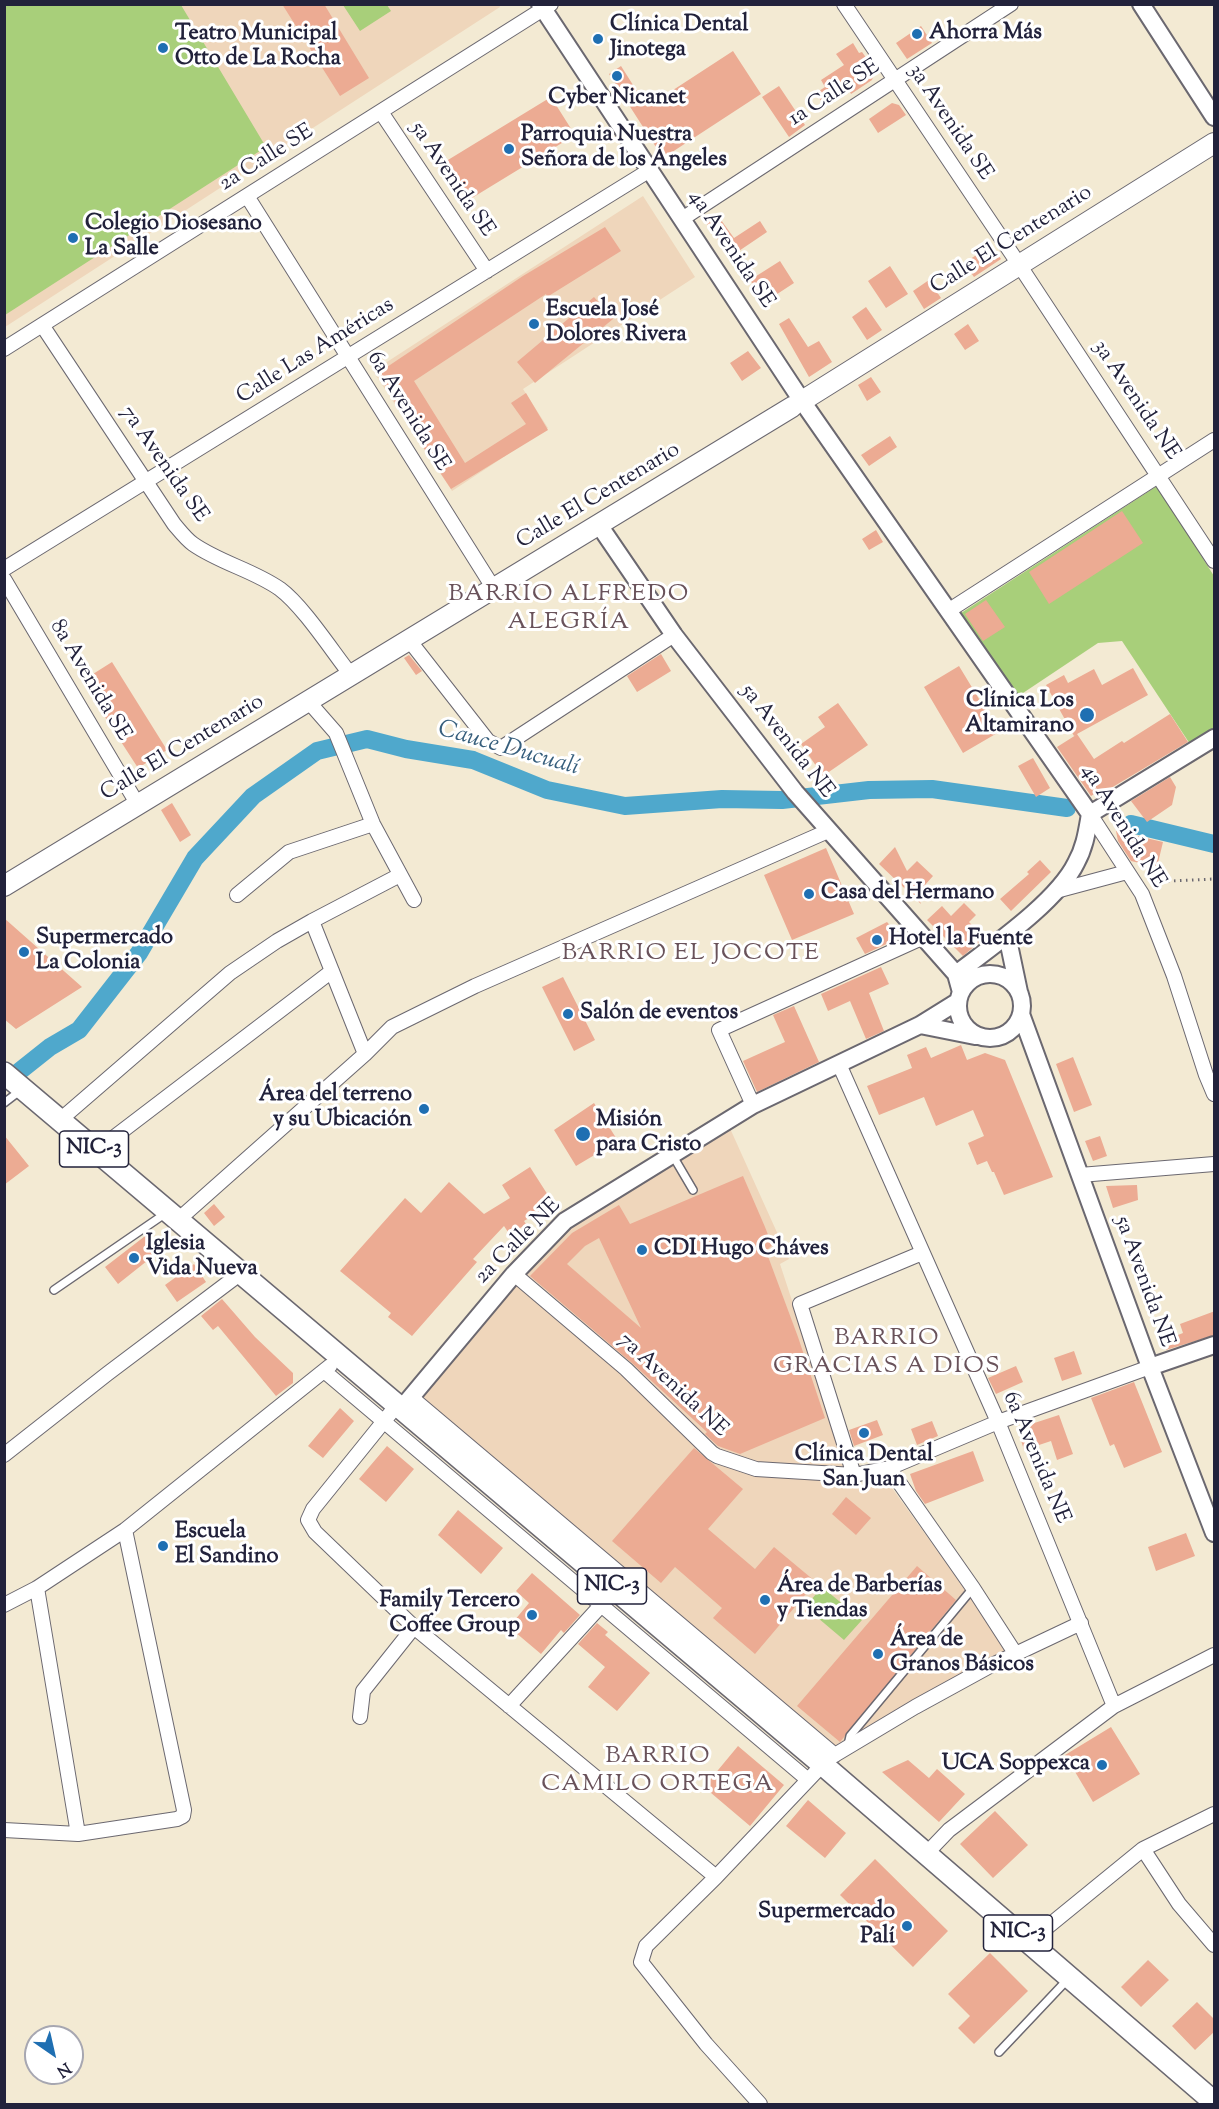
<!DOCTYPE html>
<meta charset="utf-8">
<style>
body{margin:0}
#map{position:relative;width:1219px;height:2109px;overflow:hidden;background:#f3ead3;font-family:"Sorts Mill Goudy",serif}
canvas{display:block}
.frame{position:absolute;inset:0;border:6px solid #22223b;pointer-events:none}
.north{position:absolute;left:24px;top:2025px;width:60px;height:60px;box-sizing:border-box;background:#fff;border:2px solid #a7a7b1;border-radius:50%;rotate:146deg;font-size:16px;font-weight:700;line-height:24px;text-align:center;color:#22223b}
.north::after{content:'';display:block;margin:auto;width:21px;height:27px;background:#1f6fb2;clip-path:polygon(50% 0,100% 100%,50% 72%,0 100%)}
</style>
<div id="map">
<canvas width="1219" height="2109"></canvas>
<div class="frame"></div>
<div class="north">N</div>
</div>
<script>
const g = document.querySelector('canvas').getContext('2d');
g.lineJoin = 'round';
function fillPath(path, color) { g.fillStyle = color; g.fill(path, 'evenodd'); }
function strokePath(path, color, width, dash) { g.strokeStyle = color; g.lineWidth = width; g.lineCap = dash ? 'butt' : 'round'; g.setLineDash(dash || []); g.stroke(path); }
function label(font, color, halo, rows, align = 'center') {
  g.font = font + ' "Sorts Mill Goudy",serif'; g.lineWidth = 6; g.setLineDash([]); g.textBaseline = 'middle'; g.strokeStyle = halo; g.fillStyle = color; for (const [text, x, y, turn = 0] of rows) {
    g.save(); g.translate(x, y); g.rotate((+turn || 0) * Math.PI / 180); g.textAlign = isNaN(turn) ? turn : align; if (halo) g.strokeText(text, 0, 0); g.fillText(text, 0, 0); g.restore();
  }
}
const built = new Path2D(`
 M499,4l1,3 -495,320v-322z
 M643,196l52,81 -172,112 25,39 -96,63 -79,-120z
 M728,1124l61,135 -9,5 72,220 40,4 75,104 38,59 -168,97 -421,-355 151,-170z`);
const green = new Path2D(`
 M5,4l176,1 85,142 -261,168z
 M343,5h44l4,6 -31,20z
 M1157,486l57,90v153l-24,15 -68,-103 -24,2 -84,56 -56,-84z
 M822,1587l40,33 -18,20 -39,-33z`);
const canal = new Path2D(`
 M1131,824l83,20
 M11,1078l39,-31 29,-17 60,-77 56,-95 58,-62 64,-45 50,-12 39,10 67,11 74,30 78,16 97,-7 60,1 87,-10 63,-1 135,19`);
const building = new Path2D(`
 M282,4h42l45,74 -29,18z
 M921,26l11,17 -25,16 -11,-16z
 M853,43l6,10 3,-1 13,18 -3,10 -21,14 -3,-6 -25,16 -7,-11 9,-6 -4,-7 23,-15 -8,-11z
 M733,51l28,43 -98,64 -54,-84 12,-8 26,41z
 M779,86l26,39 -16,12 -27,-40z
 M551,97l24,38 -108,66 -24,-38z
 M892,103l7,2 7,10 -28,18 -9,-14z
 M716,213l18,25 26,-17 7,11 -37,25 -25,-36z
 M605,227l16,24 -74,46 -1,-3 -132,87 51,82 61,-39 -15,-21 15,-10 22,37 -97,59 -42,-63 -31,-53 145,-97z
 M992,245l9,14 -27,18 -10,-14z
 M780,261l14,22 -29,19 -15,-22z
 M890,266l18,28 -22,14 -18,-27z
 M929,280l12,18 -17,11 -11,-18z
 M594,297l19,22 -78,64 -18,-21z
 M866,307l16,23 -15,10 -15,-23z
 M789,318l19,29 11,-6 13,21 -23,15 -30,-53z
 M968,324l11,17 -14,9 -11,-16z
 M748,351l13,17 -19,13 -12,-18z
 M871,377l10,15 -14,9 -9,-16z
 M890,436l7,11 -28,19 -8,-11z
 M1122,511l21,32 -94,61 -20,-32z
 M876,530l7,12 -14,8 -7,-11z
 M986,600l19,27 -22,14 -18,-27z
 M661,654l10,17 -34,21 -10,-16z
 M409,655l13,16 -6,4 -12,-17z
 M112,662l55,88 -29,18 -35,-54 11,-7 -21,-33z
 M959,666l40,66 -36,21 -39,-66z
 M1133,668l15,27 -71,39 17,25 28,-18 2,2 46,-29 18,28 -87,52 -2,-3 -8,5 -34,-49 19,-12 -2,1 -28,-51 18,-10 4,8 26,-14 8,16z
 M838,703l30,42 -45,31 -22,-32 24,-17 -7,-10z
 M1033,758l17,30 -14,9 -18,-31z
 M1170,777l6,10 -4,18 -25,17 -16,-21z
 M172,803l19,32 -11,7 -19,-32z
 M1116,831l47,11 -6,25 -26,-6 -13,-20z
 M895,847l12,24 10,-10 16,15 -16,18 4,10 -42,-40z
 M826,848l28,66 -62,26 -28,-65z
 M1040,860l11,12 -40,39 -11,-12 29,-25 -2,-2z
 M964,903l12,12 -7,7 15,16 -21,18 -36,-36 15,-14 9,10z
 M4,918l78,69 -66,42 -12,-10z
 M887,922l12,13 -2,4 -32,15 -9,-16z
 M881,967l8,17 -20,9 15,38 -18,8 -16,-38 -22,10 -7,-17z
 M563,977l32,63 -21,11 -32,-64z
 M794,1006l25,56 -62,30 -14,-31 42,-19 -12,-27z
 M961,1045l6,15 18,-7 20,7 48,117 -49,18 -10,-23h-2l-5,-11 -10,4 -9,-22 16,-7 -11,-26 -37,16 -12,-29 -45,18 -12,-29 45,-18 -5,-13 19,-8 5,11z
 M1073,1057l19,48 -18,7 -18,-48z
 M594,1103l24,38 -42,25 -22,-36z
 M4,1135l25,31 -25,19z
 M1100,1136l7,20 -14,5 -8,-20z
 M530,1167l23,36 -29,18 2,3 -16,11 -6,-9 -31,33 4,3 -65,74 -24,-19 3,-4 -51,-42 65,-73 16,15 28,-31 35,32 26,-16 -8,-13z
 M743,1176l22,51 7,18 -6,6 32,86 27,81 -85,36 -22,-8 -13,-12 2,-2 -75,-69 -102,-87 42,-43 47,-28 11,19zM599,1238l42,90 -74,-64 18,-18z
 M1137,1185l1,15 -25,8 -7,-22z
 M214,1204l11,13 -11,9 -10,-13z
 M149,1233l13,16 -44,35 -13,-17z
 M194,1264l12,18 -29,20 -12,-17z
 M222,1299l33,38 38,36v10l-17,13 -58,-70 -5,4 -12,-14z
 M1215,1311v24l-49,15 -3,-9 20,-8 -3,-9z
 M1074,1351l8,23 -20,7 -8,-23z
 M1016,1366l7,16 -27,12 -8,-16z
 M1134,1382l28,70 -38,16 -10,-24 -4,2 -19,-48z
 M340,1408l14,13 -31,37 -15,-12z
 M1059,1415l14,39 -16,6 -6,-19 -27,9 -5,-16 3,-7z
 M877,1420l6,15 -29,11 -5,-16z
 M932,1421l6,15 -21,9 -6,-16z
 M387,1446l27,23 -28,33 -27,-23z
 M694,1448l49,41 -35,40 47,40 19,-22 42,35 -61,72 -42,-36 9,-10 -47,-41 -14,16 -49,-42z
 M973,1451l11,30 -59,23 -9,-13 -6,-17z
 M846,1497l25,21 -15,17 -24,-21z
 M458,1510l45,38 -22,26 -43,-39z
 M1186,1533l9,23 -39,15 -8,-24z
 M917,1566l39,34 -116,142 -43,-36z
 M532,1573l48,42 -16,18 -3,-3 -20,24 -32,-27 20,-24 -13,-12z
 M597,1623l11,9 -3,3 45,38 -33,38 -29,-24 17,-20 -27,-23z
 M1111,1727l29,47 -47,28 -28,-47z
 M738,1746l46,39 -34,41 -46,-39z
 M908,1760l21,18 8,-9 28,25 -26,28 -57,-50z
 M808,1800l38,33 -21,25 -39,-32z
 M995,1811l33,34 -35,33 -33,-34z
 M875,1859l73,72 -35,36 -73,-72z
 M990,1953l38,38 -54,53 -16,-16 12,-12 -22,-22z
 M1148,1960l21,20 -28,27 -20,-20z
 M1197,2002l18,18v11l-20,19 -23,-24z`);
const path = new Path2D(`
 M1150,882l64,-3`);
const service = new Path2D(`
 M4,1103l17,-13
 M673,1156l20,34
 M54,1290l112,-77
 M848,1745l2,-9 123,-148
 M999,2052l69,-73`);
const minor = new Path2D(`
 M844,4l172,256 198,301
 M381,112l106,159
 M247,196l247,393
 M682,219l329,-215
 M42,325l132,199c6,7 12,15 19,20 27,19 60,26 87,45 23,17 52,62 71,86
 M4,349l547,-345
 M4,569l646,-399
 M4,579l134,226
 M948,611l266,-171
 M409,640l79,101 13,7 173,-113
 M308,701l28,32 37,91 41,76
 M1090,814l52,80 32,82 32,99 8,19
 M1056,891l71,-19
 M237,895l52,-43 84,-28
 M365,1054l-53,-133 88,-46
 M839,1064l159,358 116,284
 M753,1105l-34,-75 205,-93
 M60,1120l170,-147 47,-32 35,-20
 M96,1151l236,-180
 M1080,1175l134,-11
 M178,1220l187,-166 27,-27 83,-41 353,-155
 M514,1274l112,95 86,84 5,3 39,13 98,6 35,-7 109,-46 152,-55
 M324,1371l483,408
 M411,1397l424,358
 M397,1405l-84,104 -5,11 7,12 99,95 302,250
 M4,1455l103,-81 134,-101
 M889,1468l84,120 42,65
 M854,1475l-54,-171 122,-51
 M37,1588l41,246
 M4,1605l33,-17 88,-58 205,-164
 M509,1706l97,-106
 M360,1717l3,-26 51,-64
 M4,1830l74,4 99,-15 6,-3 1,-6 -59,-280
 M1143,1849l36,55 35,41
 M926,1854l23,-24 165,-124 100,-51
 M1029,1942l114,-93 71,-35
 M760,2104l-54,-60 -65,-82 5,-16 70,-69 112,-118 87,-52 73,-40 93,-44`);
const tertiary = new Path2D(`
 M540,4l262,397 288,413
 M1141,4l73,113
 M599,525l75,110 121,157 161,182 5,18
 M1007,935l12,57
 M958 1006a32 32 0 1 1 64 0a32 32 0 1 1-64 0Z
 M956,974c35,-27 101,-72 120,-111 9,-16 11,-32 14,-49l124,-76
 M1021,1014l129,353 64,166
 M920,1025l55,11
 M1150,1367l64,-22
 M401,1409l113,-135 51,-53 188,-116 167,-80 37,-23`);
const secondary = new Path2D(`
 M802,401l412,-258
 M4,886l788,-479`);
const primary = new Path2D(`
 M4,1073l818,691 392,338`);
const markers = [
 [917,34,6,"#1f6fb2"],
 [598,39,6,"#1f6fb2"],
 [163,48,6,"#1f6fb2"],
 [617,76,6,"#1f6fb2"],
 [509,149,6,"#1f6fb2"],
 [73,238,6,"#1f6fb2"],
 [534,324,6,"#1f6fb2"],
 [1087,715,8,"#1f6fb2"],
 [809,894,6,"#1f6fb2"],
 [877,940,6,"#1f6fb2"],
 [24,952,6,"#1f6fb2"],
 [568,1014,6,"#1f6fb2"],
 [424,1109,6,"#1f6fb2"],
 [583,1134,8,"#1f6fb2"],
 [642,1250,6,"#1f6fb2"],
 [134,1258,6,"#1f6fb2"],
 [864,1433,6,"#1f6fb2"],
 [163,1546,6,"#1f6fb2"],
 [765,1600,6,"#1f6fb2"],
 [532,1615,6,"#1f6fb2"],
 [878,1654,6,"#1f6fb2"],
 [1102,1765,6,"#1f6fb2"],
 [907,1926,6,"#1f6fb2"]
];
const shields = [
 [94,1149,69],
 [612,1586,69],
 [1018,1933,69]
];
const shieldNames = [
 ["NIC-3",94,1149],
 ["NIC-3",612,1586],
 ["NIC-3",1018,1933]
];
const poiNames = [
 ["Clínica Dental",610,26],
 ["Jinotega",610,51],
 ["Ahorra Más",929,34],
 ["Teatro Municipal",175,35],
 ["Otto de La Rocha",175,60],
 ["Cyber Nicanet",617,99,"center"],
 ["Parroquia Nuestra",521,136],
 ["Señora de los Ángeles",521,161],
 ["Colegio Diosesano",85,225],
 ["La Salle",85,250],
 ["Escuela José",546,311],
 ["Dolores Rivera",546,336],
 ["Clínica Los",1074,702,"right"],
 ["Altamirano",1074,727,"right"],
 ["Casa del Hermano",821,894],
 ["Supermercado",36,939],
 ["La Colonia",36,964],
 ["Hotel la Fuente",889,940],
 ["Salón de eventos",580,1014],
 ["Área del terreno",412,1096,"right"],
 ["y su Ubicación",412,1121,"right"],
 ["Misión",596,1121],
 ["para Cristo",596,1146],
 ["Iglesia",146,1245],
 ["Vida Nueva",146,1270],
 ["CDI Hugo Cháves",654,1250],
 ["Clínica Dental",864,1456,"center"],
 ["San Juan",864,1481,"center"],
 ["Escuela",175,1533],
 ["El Sandino",175,1558],
 ["Área de Barberías",777,1587],
 ["y Tiendas",777,1612],
 ["Family Tercero",520,1602,"right"],
 ["Coffee Group",520,1627,"right"],
 ["Área de",890,1641],
 ["Granos Básicos",890,1666],
 ["UCA Soppexca",1090,1765,"right"],
 ["Supermercado",895,1913,"right"],
 ["Palí",895,1938,"right"]
];
const streetNames = [
 ["1a Calle SE",835,94,-33],
 ["3a Avenida SE",949,123,56],
 ["2a Calle SE",267,159,-32],
 ["5a Avenida SE",451,180,56],
 ["Calle El Centenario",1012,241,-32],
 ["4a Avenida SE",730,250,56],
 ["Calle Las Américas",316,352,-32],
 ["3a Avenida NE",1135,401,56],
 ["6a Avenida SE",407,412,58],
 ["7a Avenida SE",163,465,55],
 ["Calle El Centenario",599,497,-31],
 ["8a Avenida SE",89,681,59],
 ["5a Avenida NE",786,742,52],
 ["Calle El Centenario",183,749,-31],
 ["4a Avenida NE",1122,827,58],
 ["2a Calle NE",519,1242,-45],
 ["5a Avenida NE",1143,1282,70],
 ["7a Avenida NE",672,1386,43],
 ["6a Avenida NE",1035,1458,67]
];
const neighbourhoodNames = [
 ["BARRIO ALFREDO",569,596],
 ["ALEGRÍA",569,624],
 ["BARRIO EL JOCOTE",691,955],
 ["BARRIO",887,1340],
 ["GRACIAS A DIOS",887,1368],
 ["BARRIO",658,1758],
 ["CAMILO ORTEGA",658,1786]
];
const waterNames = [
 ["Cauce Ducualí",508,750,16]
];
fillPath(built, '#efd6bb');
fillPath(green, '#a8cf7a');
strokePath(canal, '#4fa8cc', 18);
fillPath(building, '#ecab93');
strokePath(service, '#6b6870', 10);
strokePath(minor, '#6b6870', 16);
strokePath(tertiary, '#6b6870', 20);
strokePath(secondary, '#6b6870', 22);
strokePath(primary, '#6b6870', 24);
strokePath(path, '#6b6870', 3, [1.5, 4.5]);
strokePath(service, '#fff', 7);
strokePath(minor, '#fff', 14);
strokePath(tertiary, '#fff', 16);
strokePath(secondary, '#fff', 20);
strokePath(primary, '#fff', 21);
for (const [x, y, r, color] of markers) { const dot = new Path2D(); dot.arc(x, y, r, 0, 2 * Math.PI); g.fillStyle = color; g.fill(dot); strokePath(dot, '#fff', 2); }
for (const [x, y, w] of shields) { const box = new Path2D(); box.roundRect(x - w / 2, y - 18, w, 36, 4.5); g.fillStyle = '#fff'; g.fill(box); strokePath(box, '#22223b', 1.5); }
label('bold 21px', '#22223b', null, shieldNames);
label('bold 22px', '#22223b', '#fff', poiNames, 'left');
label('22px', '#22223b', '#fff', streetNames);
g.letterSpacing = '1.5px';
label('24px', '#69525a', '#fff', neighbourhoodNames);
g.letterSpacing = '0px';
label('italic 24px', '#365e7c', '#fff', waterNames);
</script>
